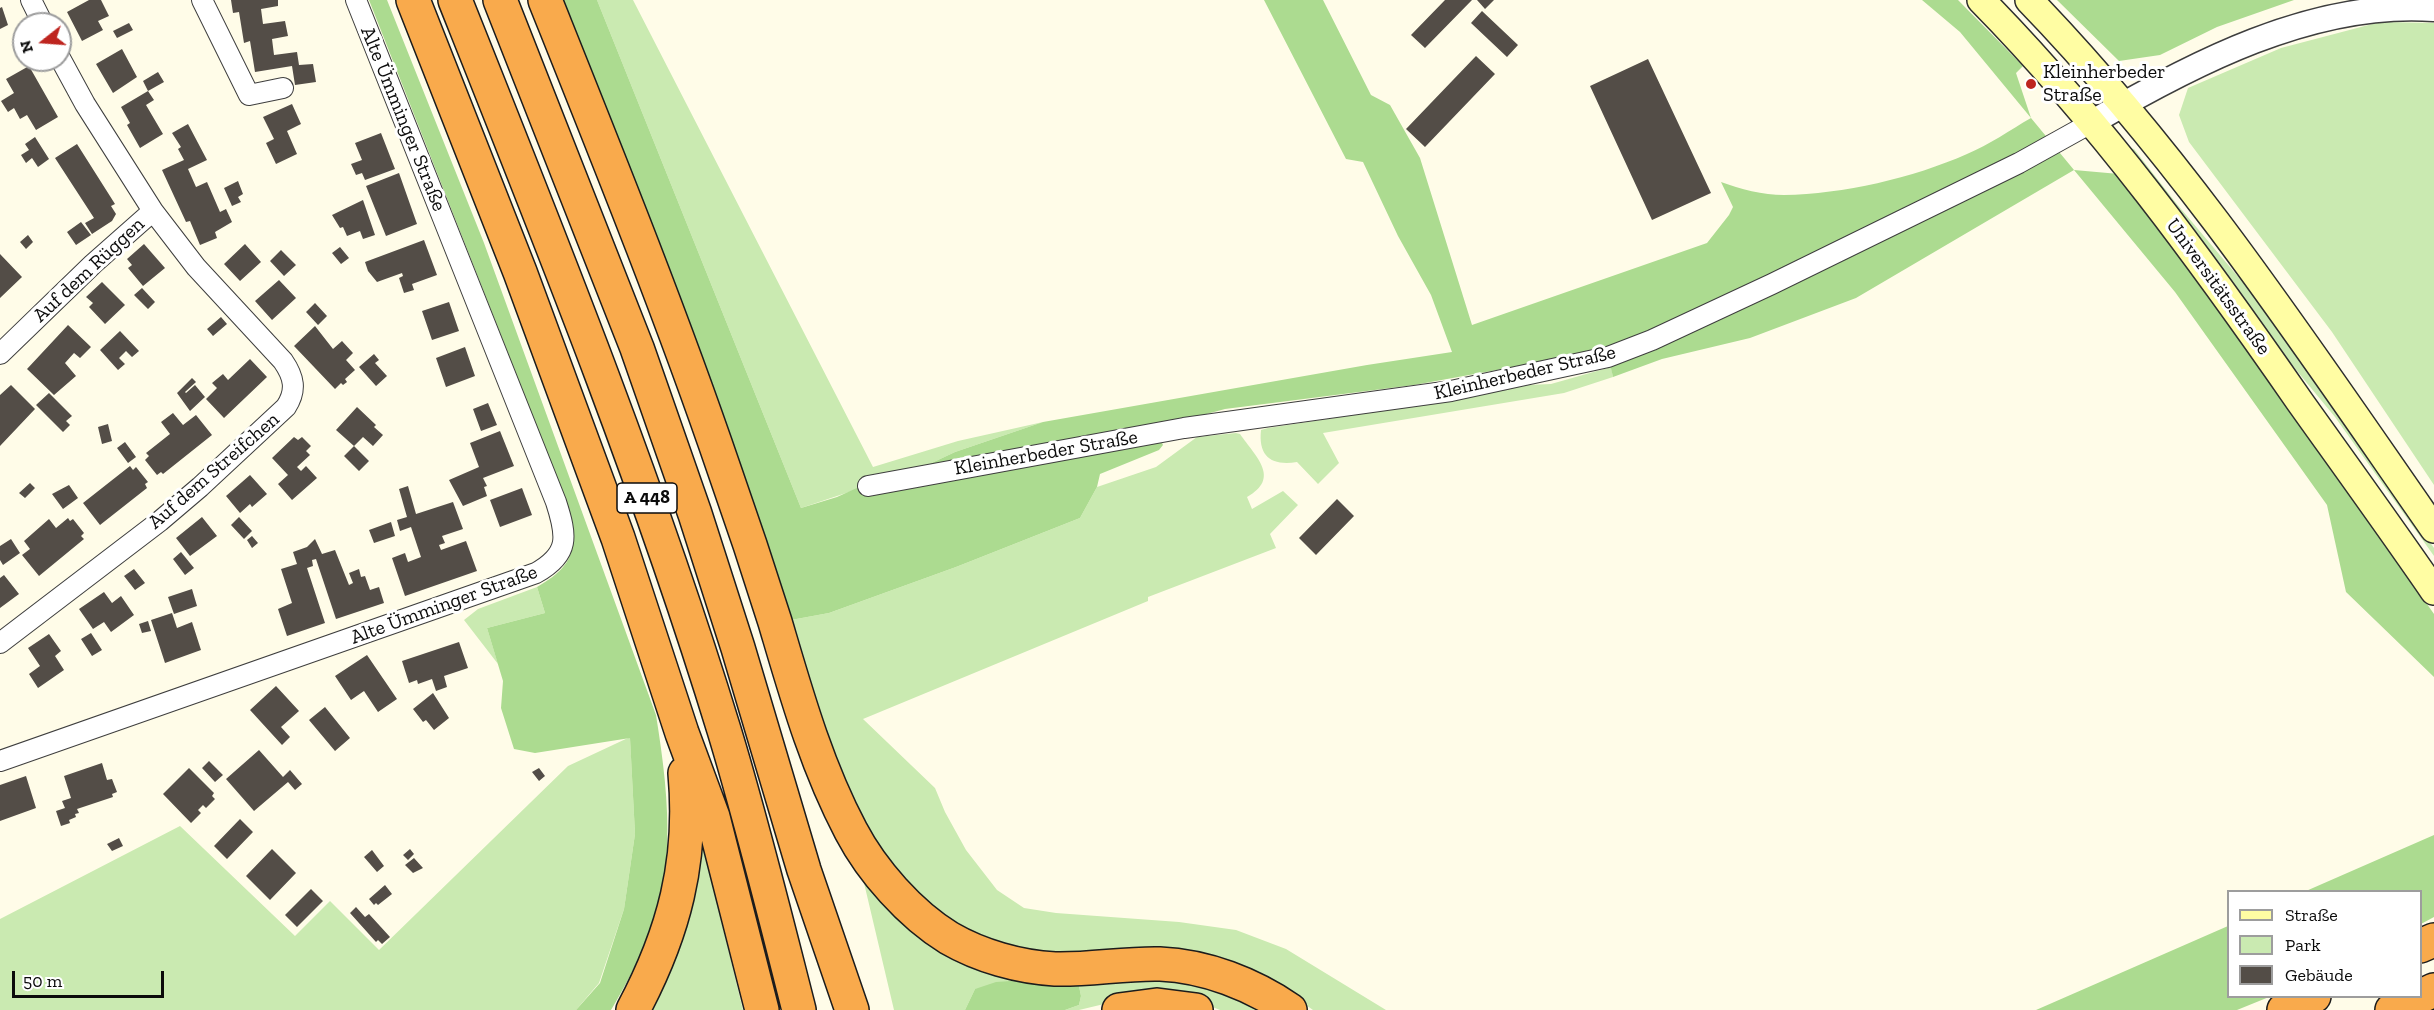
<!DOCTYPE html>
<meta charset="utf-8">
<style>
body{margin:0}
#map{position:relative;width:2434px;height:1010px;overflow:hidden;background:#fffce8;font-family:"Zilla Slab",serif}
canvas{display:block}
.legend{position:absolute;left:2227px;top:890px;width:195px;height:108px;box-sizing:border-box;background:#fff;border:2px solid #9d9d9d;margin:0;padding:8px 10px;list-style:none;font-size:18px;color:#0b0b0b}
.legend li{display:flex;align-items:center;gap:12px;height:30px}
.legend b{width:30px;border:2px solid #9d9d9d}
.north{position:absolute;left:12px;top:12px;width:60px;height:60px;box-sizing:border-box;background:#fff;border:2px solid #9d9d9d;border-radius:50%;rotate:253deg;font-size:16px;font-weight:700;line-height:24px;text-align:center;color:#0b0b0b}
.north::after{content:'';display:block;margin:auto;width:21px;height:27px;background:#be251f;clip-path:polygon(50% 0,100% 100%,50% 72%,0 100%)}
.scale{position:absolute;left:12px;top:971px;width:152px;height:27px;box-sizing:border-box;border:3px solid #0b0b0b;border-top:0;padding-left:8px;font-size:18px;line-height:21px;white-space:nowrap;color:#0b0b0b;-webkit-text-stroke:4px #fff;paint-order:stroke}
</style>
<div id="map">
<canvas width="2434" height="1010"></canvas>
<ul class="legend">
<li><b style="height:8px;background:#fffda3"></b>Straße</li>
<li><b style="height:16px;background:#caeab1"></b>Park</li>
<li><b style="height:16px;background:#534d47"></b>Gebäude</li>
</ul>
<div class="north">N</div>
<div class="scale">50 m</div>
</div>
<script>
const g = document.querySelector('canvas').getContext('2d');
g.lineJoin = 'round';
function fillPath(path, color) { g.fillStyle = color; g.fill(path, 'evenodd'); }
function strokePath(path, color, width, dash) { g.strokeStyle = color; g.lineWidth = width; g.lineCap = dash ? 'butt' : 'round'; g.setLineDash(dash || []); g.stroke(path); }
function label(font, color, halo, rows, align = 'center') {
  g.font = font + ' "Zilla Slab",serif'; g.lineWidth = 6; g.setLineDash([]); g.textBaseline = 'middle'; g.strokeStyle = halo; g.fillStyle = color; for (const [text, x, y, turn = 0] of rows) {
    g.save(); g.translate(x, y); g.rotate((+turn || 0) * Math.PI / 180); g.textAlign = isNaN(turn) ? turn : align; if (halo) g.strokeText(text, 0, 0); g.fillText(text, 0, 0); g.restore();
  }
}
const green = new Path2D(`
 M597,0h36l240,467 85,-26 85,-19 -88,30 -34,16 -120,40z
 M2380,22l54,1v462l-102,-153 -143,-190 -10,-27 9,-27 93,-40z
 M2130,148l4,1 42,54 86,102 172,243v8l-99,-139 -43,-52 -163,-214z
 M1611,367l2,10 -49,16 -241,40 16,30 -21,21 -21,-22c-25,4 -39,-5 -36,-32l7,-2 185,-28 75,-15 23,-1z
 M1236,433l4,1c16,23 41,44 7,63l5,12 31,-18 15,14 -28,29 6,14 -128,49v4l-285,118 72,69 10,24 21,38 31,40 27,18 32,5 123,9 57,8 50,19 100,61h-73l-34,-24 -233,-32 -48,-10 -53,-23 -50,-45 -37,-60 -36,-90 -31,-106 38,-7 127,-46 124,-49 17,-31 59,-20 41,-30z
 M537,587l8,26 -58,15 11,36 -34,-44 14,-11z
 M630,737l5,97 -11,75 -25,74 -23,27h-576v-91l180,-93 115,110 35,-35 49,49 189,-184z
 M702,842l41,168h-98z
 M860,866l57,64 239,47 36,4 77,29h-49l-20,-8 -75,-3 -46,11h-14l14,-5 2,-9 -2,-10 -5,-4 -99,7 -10,21h-71z`);
const forest = new Path2D(`
 M369,0h18l97,243 172,472c7,44 13,88 11,132 -1,58 -27,115 -56,163h-35l24,-27 24,-74 11,-75 -5,-96 -95,15 -21,-4 -13,-41 2,-27 -16,-53 58,-15 -8,-26c48,-27 37,-47 26,-94z
 M561,0h36l204,508 36,-11 42,-19 42,-10 34,-16 88,-30 324,-57 85,-13 -21,-57 -33,-59 -35,-74 -17,-3 -82,-159h59l48,95 19,10 30,53 52,167 235,-82 22,-28 4,-8 -12,-25c19,7 42,13 63,13 59,-1 129,-17 183,-41 22,-9 43,-24 64,-36l-71,-86 -38,-32h36l65,66 -7,7 15,45 43,52 45,4 121,165 194,275v63l-88,-85 -19,-87 -152,-213 -101,-122 -218,128 -106,40 -88,21 -49,18 -7,-30 -32,9 -160,29 -189,24 -70,19 8,17 -4,5 -59,24 -3,13 -17,31 -124,49 -127,46 -38,7z
 M2057,0h237l-77,27 -57,28 -41,6z
 M2434,835v82l-13,7 -1,-32 -114,-1z
 M2228,926v70l41,1 -32,13h-201z
 M1011,981c12,1 61,0 68,5l2,10 -2,9 -14,5h-100l10,-21 21,-7z`);
const building = new Path2D(`
 M89,0h12l8,16 -11,5 5,9 -21,11 -15,-29z
 M231,0h47v6l-17,3 2,15 22,-3 3,15 -16,3 2,16 23,-3 2,13 14,-1 3,18 -21,3 -3,-19 -37,6 -5,-31 -6,2 -5,-31 -6,1z
 M1445,0h27l-47,48 -14,-13z
 M1477,0h17l-9,9z
 M2,7l6,18 -8,4v-21z
 M1482,11l36,34 -11,12 -36,-34z
 M129,23l4,7 -16,8 -4,-7z
 M122,49l15,28 -24,16 -17,-29z
 M1476,56l19,18 -70,73 -19,-18z
 M1648,59l63,134 -59,27 -62,-134z
 M29,66l29,51 -22,13 -9,-15 -7,4 -6,-11 -6,4 -7,-11 13,-8 -8,-14z
 M158,72l6,10 -16,9 -5,-10z
 M148,91l6,9 -8,5 17,29 -23,14 -13,-23 3,-2 -9,-16z
 M292,104l9,20 -14,7 10,23 -21,10 -10,-21 8,-4 -11,-22z
 M188,124l19,36 -19,9 8,18 11,-5 13,30 6,-3 6,13 -17,10 2,6 -17,7 -10,-24 -4,1 -24,-52 22,-10 -6,-11 3,-2 -9,-14z
 M381,133l14,36 -30,11 -3,-7 -6,2 -5,-11 11,-4 -7,-17z
 M35,137l14,22 -11,8 -6,-9 -6,5 -5,-8 8,-5 -4,-6z
 M77,144l38,60 -4,2 5,8 -4,7 -20,13 -7,-11 9,-5 -39,-60z
 M399,173l18,51 -31,12 -20,-50z
 M238,181l5,13 -5,3 3,5 -9,4 -8,-18z
 M363,200l12,35 -12,4 -3,-8 -13,5 -4,-9 -3,1 -8,-13z
 M81,222l10,13 -15,10 -9,-13z
 M28,235l5,7 -7,7 -6,-7z
 M424,240l13,35 -25,9 2,6 -10,3 -5,-15 4,-2 -1,-3 -25,9 -9,-11 -3,-9z
 M144,244l21,24 -22,18 -15,-18 4,-3 -5,-6z
 M245,244l16,18 -21,19 -16,-17z
 M340,247l9,11 -8,6 -9,-11z
 M281,250l15,15 -12,11 -14,-15z
 M0,254l22,23 -22,21z
 M279,280l17,18 -24,22 -17,-19z
 M102,282l23,23 -20,19 -16,-17 4,-4 -7,-6z
 M142,288l13,14 -7,7 -14,-14z
 M449,302l10,29 -27,9 -10,-29z
 M315,303l12,13 -9,9 -12,-13z
 M221,317l6,7 -14,12 -6,-7z
 M68,325l23,22 -11,11 -6,-5 -9,10 11,13 -22,19 -27,-26z
 M315,326l18,23 9,-8 11,12 -7,7 9,10 -10,9 2,3 -4,3 -2,-2 -6,6 -41,-43z
 M120,331l19,20 -7,6 -6,-6 -7,7 6,6 -7,6 -18,-20z
 M465,347l10,29 -29,11 -10,-29z
 M374,354l5,6 -4,3 12,13 -11,10 -17,-19z
 M250,359l17,18 -43,41 -18,-19 11,-11 -5,-5 11,-9 5,6z
 M192,378l4,4 -11,10 1,1 9,-8 10,12 -15,14 -13,-18z
 M11,385l24,24 -35,37v-51z
 M49,393l23,23 -6,5 4,4 -7,7 -27,-27z
 M488,403l9,22 -16,6 -8,-22z
 M357,407l19,18 -2,2 9,8 -10,11 -10,-9 -9,9 15,15 -10,10 -15,-15 10,-10 -18,-16z
 M173,413l10,12 13,-10 16,20 -49,39 -2,-2 -4,3 -12,-15 4,-4 -3,-3 24,-19 -9,-12z
 M108,424l4,17 -10,3 -4,-17z
 M500,431l14,35 -31,12 4,8 -3,1 3,9 -24,10 -14,-26 30,-13 -9,-24z
 M294,437l4,3 4,-3 9,9 -5,5 4,4 -13,12 4,4 5,-5 11,12 -25,22 -14,-16 10,-9 -16,-17z
 M125,442l11,15 -8,6 -11,-15z
 M130,466l3,4 3,-3 12,15 -3,2 2,4 -47,37 -17,-22z
 M250,475l17,19 -15,13 -2,-3 -10,9 -14,-17z
 M30,483l5,5 -10,10 -6,-5z
 M69,485l9,13 -15,11 -11,-15z
 M408,486l8,28 37,-12 10,27 -21,7 3,7 -6,2 2,5 25,-9 11,30 -72,25 -13,-38 13,-5 3,9 13,-5 -10,-30 -11,4 -3,-11 10,-3 -8,-28z
 M522,488l10,27 -32,12 -10,-27z
 M1337,499l17,17 -38,39 -17,-17z
 M202,517l15,19 -27,20 -14,-18z
 M239,517l13,14 -8,8 -13,-14z
 M68,518l2,3 3,-2 11,14 -3,3 3,3 -45,37 -17,-21 8,-6 -6,-8 25,-22 7,9z
 M391,522l4,14 -21,7 -5,-13z
 M252,536l6,7 -6,5 -5,-8z
 M11,539l9,14 -17,12 -3,-5v-14z
 M315,539l7,15 13,-4 14,35 4,-2 -4,-10 10,-4 2,8 4,-1 5,14 9,-3 5,16 -48,16 -20,-60 -4,1 1,6 -6,2 18,55 -38,13 -9,-27 14,-6 -11,-34 16,-5 -4,-12 14,-5z
 M181,552l13,16 -9,7 -12,-16z
 M134,569l11,14 -10,7 -11,-14z
 M4,575l15,19 -19,14v-30z
 M192,589l5,17 -23,8 -6,-17z
 M104,592l8,11 9,-7 13,19 -23,17 -7,-10 -11,7 -14,-20z
 M172,613l5,15 15,-6 9,28 -36,13 -14,-43z
 M148,621l3,10 -9,2 -3,-9z
 M91,633l11,17 -10,6 -11,-17z
 M49,634l12,17 -6,5 9,14 -26,18 -9,-14 11,-8 -12,-18z
 M459,642l9,26 -24,8 3,11 -11,4 -4,-12 -14,5 -1,-4 -8,3 -7,-22z
 M367,655l30,44 -19,13 -14,-21 -13,9 -16,-24z
 M276,686l23,25 -18,16 9,10 -8,8 -32,-35z
 M433,693l16,25 -15,12 -8,-10 -3,2 -10,-13z
 M325,707l25,31 -15,13 -26,-31z
 M259,750l24,27 7,-7 12,14 -7,6 -7,-8 -34,29 -28,-32z
 M209,761l14,14 -8,7 -13,-14z
 M102,763l5,17 5,-1 5,13 -5,2 1,3 -36,12 2,4 -4,1 1,3 -7,3 1,3 -9,3 -5,-15 9,-3 -3,-7 9,-3 -7,-22z
 M189,768l25,25 -2,3 3,3 -9,9 -3,-3 -5,5 3,3 -10,10 -28,-29z
 M539,768l6,8 -6,5 -7,-9z
 M26,776l10,32 -36,13v-36z
 M240,819l13,13 -26,27 -13,-13z
 M119,838l4,8 -11,5 -5,-7z
 M272,849l24,24 -26,27 -24,-24z
 M410,849l4,5 -6,6 -5,-5z
 M372,850l12,16 -7,6 -13,-15z
 M414,858l9,10 -10,5 -8,-8z
 M385,885l7,9 -14,11 -2,-2 -2,2 -5,-6z
 M311,889l12,12 -26,26 -12,-12z
 M356,907l9,10 4,-3 21,23 -8,7 -4,-4 -2,2 -26,-29z`);
const minor = new Path2D(`
 M31,0l12,24
 M202,0l47,95 34,-7
 M0,354l93,-90 60,-53 -68,-107 -25,-46
 M868,486l316,-58 267,-37 157,-34 44,-17 120,-56 247,-121 72,-40
 M0,643l160,-122 40,-34 86,-80c11,-17 8,-30 -3,-46l-87,-94 -43,-56
 M0,761l536,-188c34,-19 31,-37 20,-71l-200,-502`);
const tertiary = new Path2D(`
 M2091,123c99,-58 222,-123 343,-114`);
const secondary = new Path2D(`
 M1981,0c120,122 222,262 319,402 45,63 90,125 134,189
 M2029,0c155,160 278,347 405,529`);
const motorway = new Path2D(`
 M413,0l107,272 98,266 64,195 31,84 49,193
 M455,0c96,241 193,482 269,730 28,92 51,186 75,280
 M500,0l137,348 58,166 43,134 66,222 48,140
 M545,0c62,155 125,311 179,469 18,51 35,102 51,153 21,71 41,143 76,209 21,40 59,83 98,107 31,18 70,29 106,31 35,1 70,-6 105,-5 46,2 92,20 130,46
 M2420,946l14,-6
 M633,1010c41,-77 60,-149 52,-237
 M1119,1010l38,-5 39,5
 M2284,1010l30,-14
 M2392,1010l42,-20`);
const markers = [
 [2031,84,6,"#be251f"]
];
const shields = [
 [647,498,60]
];
const shieldNames = [
 ["A 448",647,498]
];
const poiNames = [
 ["Kleinherbeder",2043,72],
 ["Straße",2043,95]
];
const streetNames = [
 ["Alte Ümminger Straße",403,119,68],
 ["Auf dem Rüggen",89,270,-43],
 ["Universitätsstraße",2218,287,54],
 ["Kleinherbeder Straße",1525,373,-13],
 ["Kleinherbeder Straße",1046,453,-10],
 ["Auf dem Streifchen",214,471,-41],
 ["Alte Ümminger Straße",444,605,-20]
];
fillPath(green, '#caeab1');
fillPath(forest, '#acdb90');
fillPath(building, '#534d47');
strokePath(minor, '#3e3e3e', 22);
strokePath(tertiary, '#3e3e3e', 27);
strokePath(secondary, '#2d2d2d', 30);
strokePath(motorway, '#1c1c1c', 36);
strokePath(minor, '#fff', 20);
strokePath(tertiary, '#fff', 24);
strokePath(secondary, '#fffda3', 27);
strokePath(motorway, '#f9aa4c', 33);
for (const [x, y, r, color] of markers) { const dot = new Path2D(); dot.arc(x, y, r, 0, 2 * Math.PI); g.fillStyle = color; g.fill(dot); strokePath(dot, '#fff', 2); }
for (const [x, y, w] of shields) { const box = new Path2D(); box.roundRect(x - w / 2, y - 15, w, 30, 4.5); g.fillStyle = '#fff'; g.fill(box); strokePath(box, '#0b0b0b', 1.5); }
label('bold 18px', '#0b0b0b', null, shieldNames);
label('20px', '#0b0b0b', '#fff', poiNames, 'left');
label('20px', '#0b0b0b', '#fff', streetNames);
</script>
